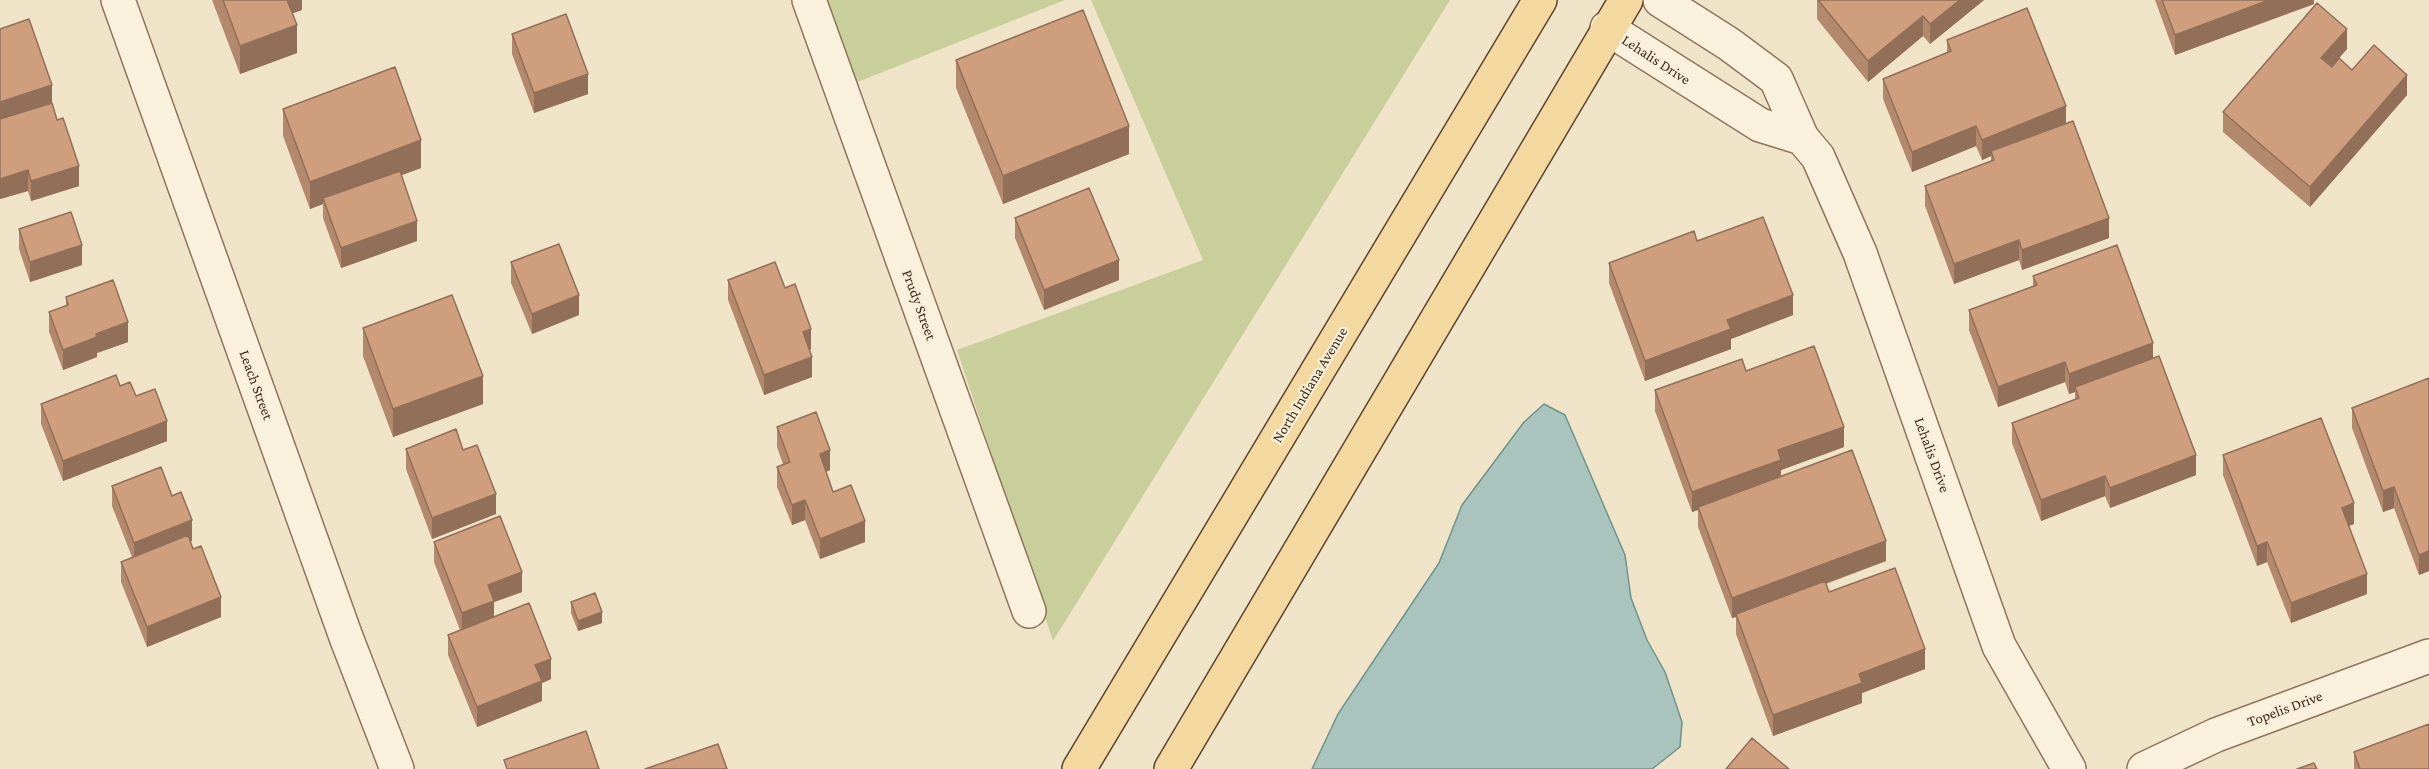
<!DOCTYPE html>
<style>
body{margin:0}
canvas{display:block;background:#f0e4c8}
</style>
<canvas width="2429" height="769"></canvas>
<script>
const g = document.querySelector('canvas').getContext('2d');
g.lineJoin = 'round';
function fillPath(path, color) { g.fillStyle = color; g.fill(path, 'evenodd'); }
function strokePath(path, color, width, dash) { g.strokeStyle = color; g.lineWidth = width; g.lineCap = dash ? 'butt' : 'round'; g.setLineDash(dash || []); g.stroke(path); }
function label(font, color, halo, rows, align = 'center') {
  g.font = font + ' "Crimson Pro",serif'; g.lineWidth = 4.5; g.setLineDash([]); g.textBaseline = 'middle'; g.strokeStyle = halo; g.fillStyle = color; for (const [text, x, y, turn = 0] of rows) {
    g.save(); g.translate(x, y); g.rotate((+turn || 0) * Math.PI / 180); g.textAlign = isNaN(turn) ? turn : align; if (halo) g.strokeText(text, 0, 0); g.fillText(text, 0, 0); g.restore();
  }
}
const green = new Path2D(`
 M823,0h242l-210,83z
 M1091,0h359l-397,641 -96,-291 246,-90z`);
const water = new Path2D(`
 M1544,404l21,11 60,140 6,43 16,42 18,32 17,50 -2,25 -28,22h-340l26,-55 101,-151 23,-58 62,-83z`);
const minor = new Path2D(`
 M118,0l228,637 51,132
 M809,0l220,611
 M1660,0l69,44 47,35 26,59 16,19 42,96 139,393 70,123
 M1607,28l153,97 42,13
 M2144,769l72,-34 213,-79`);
const primary = new Path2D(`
 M1079,769l461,-769
 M1171,769l455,-769`);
const wall = new Path2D(`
 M212,0h90v10l-10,3 5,40 -57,21z
 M1817,0h167l-54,44 -7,-8 -55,46 -51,-63z
 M2155,0h159v4l-139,51z
 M512,34l76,60 -54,19 -22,-59z
 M1947,40l119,84 43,114 -87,32 -3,-10 -65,24 -29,-78v-20l66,-25v-5l-9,4 -6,-14 -64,26 -29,-73v-20l64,-26z
 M2347,49l-16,18 21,3 55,25 -97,112 -87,-75v-20z
 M956,60l173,94 -126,50 -47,-116z
 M52,103l27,83 -48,15 -3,-10 -28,8z
 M283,109l138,59 -20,7 16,66 -76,27 -18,-50v-14l-13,5 -27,-73z
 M1015,218l104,62 -75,30 -29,-72z
 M19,229l63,36 -52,17 -11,-33z
 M1697,241l96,74 -62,24v10l-86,32 -36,-98v-20z
 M511,262l68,53 -47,19 -21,-51z
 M2033,276l120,83 43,116 -86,33 -5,-12 -64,25 -29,-78v-20l63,-24v-7l-6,2 -4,-12 -67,25 -29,-77v-20l64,-24z
 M728,280l57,8 26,61 -1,1 2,27 -48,18 -36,-95z
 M66,297l62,45 -31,11v4l-34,13 -14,-38v-20l17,-6z
 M363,328l120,76 -90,33 -30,-81z
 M1746,371l98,76 -63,23v7l105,84 -60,23 3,8 96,77 -63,24v10l-89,33 -37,-102v-17l-4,1 -34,-91v-17l-6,2 -37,-101v-21z
 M2429,378v193l-10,4 -25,-67 -11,4 -31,-84v-20z
 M136,396l31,45 -104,40 -22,-57v-20z
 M777,427l53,43 -4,2 7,20 32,50 -45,17 -15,-39 -13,5 -15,-38v-20l6,-3 -6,-17z
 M406,449l57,1 33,64 -64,25 -26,-70z
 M2223,455l131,69 -5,2 18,68 -76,29 -24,-61 -10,4 -34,-91z
 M112,486l60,10 20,45h-2l31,76 -74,30 -26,-65v-20l11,-5 -20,-51z
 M434,542l88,50 -28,10v15l57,62 -9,4v18l-65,26 -29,-72v-20l12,-5 -26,-68z
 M571,602l31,21 -24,8 -7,-18z
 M2354,752l75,17h-75z`);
const shadedWall = new Path2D(`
 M283,0h19v10l-19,7z
 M1960,0h24l-54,44v-20z
 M2269,0h45v4l-139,51v-20z
 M1923,16v20l-55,46v-21z
 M297,25v28l-57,21v-28z
 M2347,29v20l-26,30v-21z
 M588,74v20l-54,19v-20z
 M2407,75v20l-97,112v-20z
 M52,85v20l-52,17v-20z
 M2066,106v20l-75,25v5l-9,4v-20z
 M1129,126v28l-126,50v-28z
 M1976,126v20l-64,26v-20z
 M421,140v28l-96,36 -2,-6v6l-13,5v-27z
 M79,166v20l-48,15v-20z
 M28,170v21l-28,8v-20z
 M2109,218v20l-87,32v-20z
 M417,221v20l-76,27v-20z
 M2019,240v20l-65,24v-20z
 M82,245v20l-52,17v-20z
 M1119,260v20l-75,30v-20z
 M579,295v20l-47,19v-20z
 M1793,295v20l-62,24v10l-86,32v-20l82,-41z
 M128,322v20l-31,11v4l-34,13v-20l33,-16z
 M811,329v20l-8,4v-21z
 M2153,343v20l-78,24v5l-6,2v-20z
 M812,357v20l-48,18v-20z
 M2065,362v20l-67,25v-20z
 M483,376v28l-90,33v-28z
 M167,421v20l-104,40v-20z
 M1844,427v20l-63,23v10l-83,27v3l-6,2v-20l86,-42z
 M830,450v20l-10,4v-20z
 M2196,455v20l-86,33v-20z
 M2105,476v20l-64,25v-21z
 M2394,487v21l-11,4v-21z
 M496,494v20l-64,25v-21z
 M805,500v20l-13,5v-20z
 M2354,503v21l-12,4v-20z
 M192,520v21l-58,22v-20z
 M865,521v21l-45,17v-20z
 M1886,541v20l-149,55 -1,-2v3l-4,1v-20z
 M2267,542v20l-10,4v-20z
 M2429,551v20l-10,4v-20z
 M522,572v20l-28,10v19l-32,12v-20l26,-28z
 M2367,574v20l-76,29v-20z
 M221,597v20l-74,30v-20z
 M602,612v11l-24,8v-10z
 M1925,649v20l-63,24v10l-89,33v-21l86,-41z
 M551,659v20l-9,4v18l-65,26v-20l58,-42z`);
const building = new Path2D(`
 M223,0h64l10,25 -57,21z
 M1818,0h142l-30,24 -7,-8 -55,45z
 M2162,0h107l-94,35z
 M2317,3l30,26 -26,29 11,9 7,-9 13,12 22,-25 33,30 -97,112 -87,-75z
 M2027,8l39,98 -84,34 -6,-14 -64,26 -29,-73 68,-28 -4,-11z
 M1083,10l46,116 -126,50 -47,-116z
 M566,14l22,60 -54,19 -22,-59z
 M29,19l23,66 -52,17v-73z
 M395,67l26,73 -111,42 -27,-73z
 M52,103l5,17 6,-2 16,48 -48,15 -3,-11 -28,9v-60z
 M2073,121l36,97 -87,32 -3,-10 -65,24 -29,-78 69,-26 -3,-9z
 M400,171l17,50 -76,27 -18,-50z
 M1089,188l30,72 -75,30 -29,-72z
 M71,212l11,33 -52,17 -11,-33z
 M1763,217l30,78 -66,25 4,9 -86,32 -36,-98 85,-32 3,10z
 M559,244l20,51 -47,19 -21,-52z
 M2117,245l36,98 -84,31 -4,-12 -67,25 -29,-77 68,-25 -4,-9z
 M775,262l10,26 10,-4 16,45 -8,3 9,25 -48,18 -36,-95z
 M113,280l15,42 -32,12 1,3 -34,13 -14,-38 19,-7 -2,-8z
 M452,295l31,81 -90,33 -30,-81z
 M1814,346l30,81 -66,23 3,10 -89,32 -37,-102 87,-31 4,12z
 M2159,356l37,99 -86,33 -5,-12 -64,24 -29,-77 67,-25 -4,-11z
 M116,375l4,11 10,-4 6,14 19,-7 12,32 -104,40 -22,-57z
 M2429,378v173l-10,4 -25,-68 -11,4 -31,-83z
 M816,412l14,38 -10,4 13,38 18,-7 14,36 -45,18 -15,-39 -13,5 -15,-38 13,-5 -13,-35z
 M2321,418l33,85 -12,5 25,66 -76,29 -24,-61 -10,4 -34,-91z
 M456,429l7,21 14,-5 19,49 -64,24 -26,-69z
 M1852,450l34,91 -154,57 -34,-91z
 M161,467l11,29 9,-4 11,28 -58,23 -22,-57z
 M500,516l22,56 -34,13 6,16 -32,12 -28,-71z
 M188,535l5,14 8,-3 20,51 -74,30 -26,-65z
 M1895,568l30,81 -66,25 3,9 -89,32 -37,-101 89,-33 4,11z
 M595,593l7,19 -24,9 -7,-19z
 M529,603l22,56 -16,6 7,16 -65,26 -29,-72z
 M2429,724v45h-69l-6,-17z
 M586,731l13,38h-92l-3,-9z
 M1752,738l37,31h-63z
 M718,744l9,25h-82z
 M2314,763l3,6h-20z`);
const streetNames = [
 ["Lehalis Drive",1656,60,33],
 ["Prudy Street",919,305,70],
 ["Leach Street",256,385,70],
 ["North Indiana Avenue",1310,385,-59],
 ["Lehalis Drive",1932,455,70],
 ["Topelis Drive",2285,709,-20]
];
fillPath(green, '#c9cf9b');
fillPath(water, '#a9c4bc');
strokePath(water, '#6f938a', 1.5);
strokePath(minor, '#8d765c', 36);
strokePath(primary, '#5b4430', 36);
strokePath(minor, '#faf1dc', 33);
strokePath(primary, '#f3d9a0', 33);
fillPath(wall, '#b2896c');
fillPath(shadedWall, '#916f58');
fillPath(building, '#cf9f7d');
strokePath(building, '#916f58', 1.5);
label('15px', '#3d2e20', '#f7eed8', streetNames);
</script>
